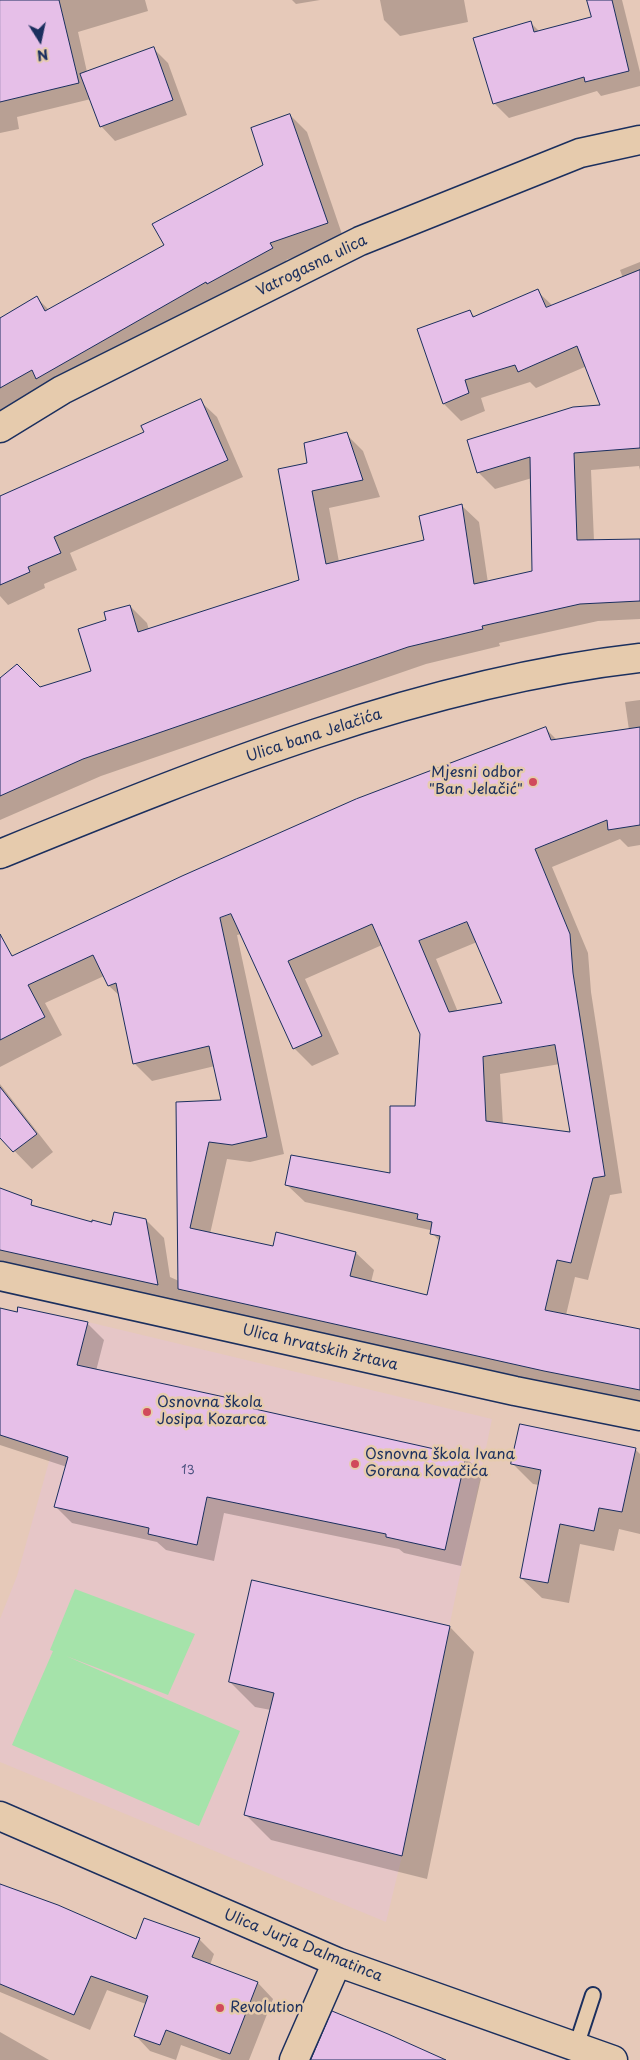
<!DOCTYPE html>
<meta charset="utf-8">
<style>
body{margin:0}
#map{position:relative;width:640px;height:2060px;overflow:hidden;background:#e6c9b9;font-family:"Playpen Sans",sans-serif}
canvas{display:block}
.north{position:absolute;left:15px;top:15px;width:50px;height:50px;-webkit-text-stroke:4px #e6cbad;paint-order:stroke;rotate:170deg;font-size:14px;font-weight:700;line-height:20px;text-align:center;color:#1b2f5e}
.north::after{content:'';display:block;margin:auto;width:18px;height:22px;background:#1b2f5e;clip-path:polygon(50% 0,100% 100%,50% 72%,0 100%)}
</style>
<div id="map">
<canvas width="640" height="2060"></canvas>
<div class="north">N</div>
</div>
<script>
const g = document.querySelector('canvas').getContext('2d');
g.lineJoin = 'round';
function fillPath(path, color) { g.fillStyle = color; g.fill(path, 'evenodd'); }
function strokePath(path, color, width, dash) { g.strokeStyle = color; g.lineWidth = width; g.lineCap = dash ? 'butt' : 'round'; g.setLineDash(dash || []); g.stroke(path); }
function label(font, color, halo, rows, align = 'center') {
  g.font = font + ' "Playpen Sans",sans-serif'; g.lineWidth = 5; g.setLineDash([]); g.textBaseline = 'middle'; g.strokeStyle = halo; g.fillStyle = color; for (const [text, x, y, turn = 0] of rows) {
    g.save(); g.translate(x, y); g.rotate((+turn || 0) * Math.PI / 180); g.textAlign = isNaN(turn) ? turn : align; if (halo) g.strokeText(text, 0, 0); g.fillText(text, 0, 0); g.restore();
  }
}
const built = new Path2D(`
 M88,1322l404,97 -90,437 -16,66 -386,-160v-143l17,-43z`);
const green = new Path2D(`
 M75,1589l120,45 -27,61 -102,-39 174,75 -41,95 -187,-81 41,-94 -3,-1z`);
const shadow = new Path2D(`
 M0,0h145l3,11 -70,21 9,40 66,-24 15,15 19,52 -72,26 -14,-15 -10,-27 -74,18 2,12 -19,4z
 M292,0h28l-24,4z
 M380,0h84l4,22 -68,14 -16,-16z
 M588,0h34l18,72v14l-39,10 -4,-5 -88,27 -15,-15 36,-81 9,9 53,-13z
 M290,115l17,17 37,108 -58,20 3,5 -289,149v-94l37,-22 12,12 116,-64 100,-81z
 M640,262v123l-53,-19 -51,22 -6,-6 -49,16 4,13 -24,10 -17,-17 -26,-75 52,-17 5,5 62,-26 16,15 70,-28 -3,-8z
 M200,401l17,16 26,60 -173,76 7,17 -33,14 1,4 -37,17 -8,-9v-99l145,-64z
 M640,403v67l-1,-4 -48,4 3,71 46,-1v79l-42,2 -99,22 1,3 -74,18 -325,112 -101,44v-140l39,9 54,-17 15,-51 22,-15 17,17 2,7 151,-50 9,-116 37,-30 17,17 17,46 -51,11 10,54 87,-21 35,-36 18,17 9,61 45,-11 -1,-94 -37,11 -17,-17z
 M640,700v145l-12,2 -8,-8 -68,28 36,86 3,39 31,201 -12,2 -22,85 -13,-3 -9,38 74,15v74l-640,-141v-71l97,48 15,-14 34,-6 18,18 6,39 9,4 -2,-178 45,-1 -7,-36 -63,15 -18,-18 -14,-67 -11,-10 -5,-10 -59,27 17,32 -62,32v-103l357,-164 135,-53 53,-19 12,12 72,-10 -4,-28zM242,934l52,114 18,18 27,-12 -34,-75 77,-34 39,88 -5,74 -24,68 -105,10 18,17 125,28 10,12 -12,55 -57,-15 3,-12 -18,-17 -82,-5 -64,-14 17,-75 23,3 34,-8 -47,-219zM477,942l27,62 -46,8 -22,-53zM560,1064l11,70 -68,-9 -3,-51z
 M0,1084l53,68 -21,17 -32,-33z
 M0,1309l87,14 17,17 -8,31 132,28 7,7 231,52 16,16 -21,92 -57,-13 -5,-4 -175,-36 -10,48 -48,-11 -9,-8 -85,-19 -16,-16 11,-40 -67,-22z
 M635,1449l5,5v80l-21,-5 -5,22 -34,-7 -11,59 -27,-5 -21,-20 18,-93 -6,-1 -20,-20z
 M450,1627l24,25 -47,227 -156,-39 -25,-25 25,-105 -16,-3 -25,-25z
 M0,1885l137,56 62,-2 15,15 -4,11 48,18 15,16 -24,61h-27l-41,-15 -5,15 -26,-9 -15,-16 11,-31 -39,-14 -17,40 -90,-38z
 M0,2032l49,28h-49z`);
const building = new Path2D(`
 M0,0h59l20,83 -79,19z
 M587,0h25l17,71 -44,11 -1,-5 -91,27 -20,-66 58,-17 3,11 57,-15z
 M154,47l19,53 -73,27 -20,-53z
 M290,114l38,109 -58,20 3,5 -66,36 -1,-2 -170,97 -4,-9 -32,18v-70l37,-22 8,15 119,-66 -12,-21 111,-59 -12,-37z
 M640,270v178l-66,5 3,87 63,-1v62l-60,3 -98,22 1,3 -75,18 -325,112 -83,37v-118l17,-14 23,23 51,-16 -13,-42 28,-9 -2,-8 26,-7 8,27 161,-52 -21,-111 29,-6 -3,-20 43,-11 16,48 -51,11 14,73 98,-24 -5,-24 43,-12 12,80 58,-13 -2,-114 -53,16 -10,-33 106,-33 27,-2 -23,-59 -59,26 -3,-7 -50,15 4,13 -26,11 -26,-75 53,-19 3,7 65,-28 8,18z
 M201,399l27,61 -174,77 7,16 -33,14 2,5 -30,13v-89l144,-64 -3,-6z
 M546,727l5,13 89,-13v98l-32,5 -1,-10 -72,29 35,85 3,39 32,203 -12,2 -22,85 -14,-3 -12,50 95,19v61l-96,-19 -366,-82 -2,-187 45,-2 -12,-54 -76,18 -17,-81 -8,3 -15,-31 -65,30 17,32 -45,23v-106l12,22 170,-80 174,-77zM231,914l62,135 29,-13 -34,-75 84,-37 48,110 -5,72h-25v67l-99,-18 -6,30 133,29 -1,5 15,3 -2,12 10,2 -13,59 -77,-19 6,-24 -80,-20 -3,14 -83,-18 19,-86 23,3 35,-8 -47,-219zM467,922l35,81 -53,9 -30,-71zM555,1045l15,87 -84,-11 -3,-64z
 M0,1087l37,47 -24,18 -13,-14z
 M0,1188l32,12 -1,5 61,17v-2l19,5 3,-13 32,7 12,66 -158,-35z
 M18,1307l70,15 -11,43 152,33 -1,5 238,53 -21,94 -59,-13v-3l-179,-37 -10,48 -49,-11 1,-6 -95,-21 14,-50 -68,-22v-127l17,4z
 M520,1424l116,24 -14,64 -23,-4 -5,23 -34,-7 -12,59 -28,-5 21,-108 -30,-6z
 M252,1580l198,46 -48,230 -158,-41 30,-122 -45,-11z
 M0,1884l58,21 78,34 8,-21 56,20 -8,19 66,25 -28,72 -64,-24 -6,15 -26,-9 14,-40 -57,-20 -17,39 -74,-31z
 M332,2011l56,23 58,26h-135z`);
const lane = new Path2D(`
 M576,2047l17,-52`);
const street = new Path2D(`
 M0,428l62,-38 298,-149 220,-88 60,-13
 M0,1276l515,115 125,25
 M0,1816l337,146 276,98
 M294,2060l43,-98`);
const secondary = new Path2D(`
 M0,854c204,-83 419,-171 640,-196`);
const markers = [
 [533,782,5,"#d1495b"],
 [147,1412,5,"#d1495b"],
 [355,1464,5,"#d1495b"],
 [220,2008,5,"#d1495b"]
];
const numberNames = [
 ["13",188,1471]
];
const streetNames = [
 ["Vatrogasna ulica",312,266,-26],
 ["Ulica bana Jelačića",314,736,-18],
 ["Ulica hrvatskih žrtava",320,1348,13],
 ["Ulica Jurja Dalmatinca",303,1946,22]
];
const poiNames = [
 ["Mjesni odbor",523,773,"right"],
 ["\"Ban Jelačić\"",523,790,"right"],
 ["Osnovna škola",157,1403],
 ["Josipa Kozarca",157,1420],
 ["Osnovna škola Ivana",365,1455],
 ["Gorana Kovačića",365,1472],
 ["Revolution",230,2008]
];
fillPath(built, '#e6c6c7');
fillPath(green, '#a5e3aa');
fillPath(shadow, '#0003');
fillPath(building, '#e6bfe8');
strokePath(building, '#1b2f5e', 1);
strokePath(lane, '#1b2f5e', 18);
strokePath(street, '#1b2f5e', 31);
strokePath(secondary, '#1b2f5e', 31);
strokePath(lane, '#e6cbad', 14);
strokePath(street, '#e6cbad', 28);
strokePath(secondary, '#e6cbad', 28);
for (const [x, y, r, color] of markers) { const dot = new Path2D(); dot.arc(x, y, r, 0, 2 * Math.PI); g.fillStyle = color; g.fill(dot); strokePath(dot, '#e6cbad', 2); }
label('12px', '#4e5380', null, numberNames);
label('15px', '#1b2f5e', '#e6cbad', streetNames);
label('15px', '#1b2f5e', '#e6cbad', poiNames, 'left');
</script>
